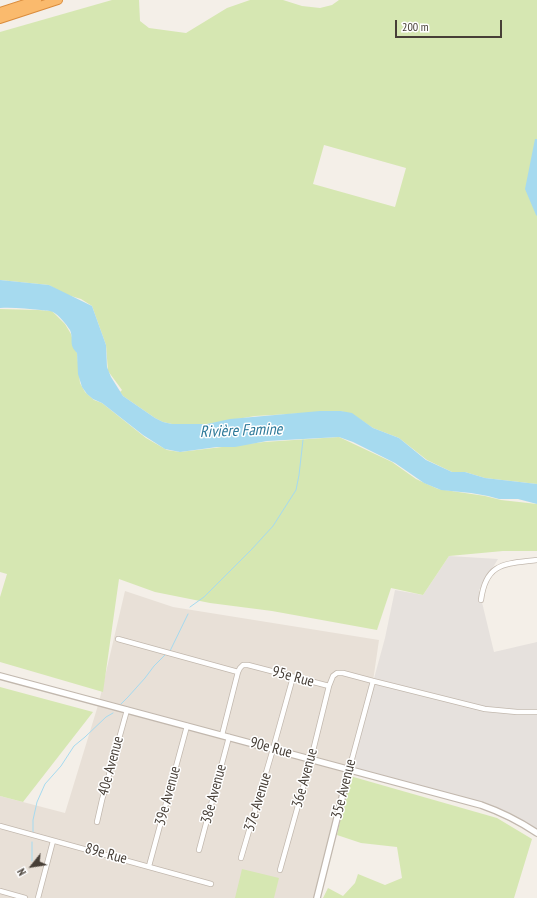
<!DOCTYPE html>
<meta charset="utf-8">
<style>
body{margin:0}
#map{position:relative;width:537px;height:898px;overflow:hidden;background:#f4efe8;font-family:"PT Sans Narrow",sans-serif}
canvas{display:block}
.north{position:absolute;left:12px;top:846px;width:40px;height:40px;-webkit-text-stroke:3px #fff;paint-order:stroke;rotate:240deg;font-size:11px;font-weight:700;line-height:16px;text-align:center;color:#473f37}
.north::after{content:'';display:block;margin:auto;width:14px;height:18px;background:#473f37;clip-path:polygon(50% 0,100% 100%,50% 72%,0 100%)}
.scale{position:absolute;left:395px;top:20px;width:107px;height:18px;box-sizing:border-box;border:2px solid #473f37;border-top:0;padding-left:5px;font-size:12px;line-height:14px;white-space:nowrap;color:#473f37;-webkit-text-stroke:3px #fff;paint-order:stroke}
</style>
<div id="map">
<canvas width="537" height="898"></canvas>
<div class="north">N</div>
<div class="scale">200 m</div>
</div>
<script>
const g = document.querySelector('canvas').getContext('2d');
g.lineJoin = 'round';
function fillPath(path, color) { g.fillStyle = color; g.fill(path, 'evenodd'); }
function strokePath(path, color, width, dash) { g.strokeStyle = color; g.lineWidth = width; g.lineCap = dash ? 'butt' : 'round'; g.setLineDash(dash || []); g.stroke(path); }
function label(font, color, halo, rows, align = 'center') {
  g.font = font + ' "PT Sans Narrow",sans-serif'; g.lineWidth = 3; g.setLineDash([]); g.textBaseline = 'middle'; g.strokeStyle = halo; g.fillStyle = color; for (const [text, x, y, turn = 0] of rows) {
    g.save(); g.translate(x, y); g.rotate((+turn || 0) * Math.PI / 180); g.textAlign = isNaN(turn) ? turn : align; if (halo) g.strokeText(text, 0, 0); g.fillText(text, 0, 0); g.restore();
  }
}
const residential = new Path2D(`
 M125,591l48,16 206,33 -6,41 -56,217h-317v-102l65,17 34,-111z`);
const industrial = new Path2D(`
 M449,556l49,3 -19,31 15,62 43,-10v191l-42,-23 -146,-40 36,-132 10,-48 28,5z`);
const green = new Path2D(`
 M112,0h27l1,21 9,7 37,5 41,-25 23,-8h33l19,6 18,2 12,-3 7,-5h198v484l-52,-6 -20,-6h-13l-25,-12 -28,-22 -26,-10 -18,-12 -14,-5 -86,5 -48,8h-35l-9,-2 -8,-4 -32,-22 -3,-4 2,-2 -14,-19 -2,-26 -14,-39 -11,-7 -17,-5 -15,-9 -49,-5v-248zM324,145l82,23 -11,39 -82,-23z
 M0,309l38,1 14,1 13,13 6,10 6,19 3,30 5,9 9,8 8,3 44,35 21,12 13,2 84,-10 75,-5 53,25 24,17 22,10 47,7 16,4 36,4v47h-34l-54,5 -26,39 -32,-7 -14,42 -105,-19 -62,-8 -55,-11 -36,-13 -16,113 -103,-30v-65l7,-23 -7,-2z
 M0,687l93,25 -70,90 -23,-6z
 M350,776l147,42 35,21 -18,59h-191l5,-10 15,8 12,-13 3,-9 27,11 17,-7 -5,-31 -36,-4 -24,-8z
 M242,869l37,9 -5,20h-39z`);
const water = new Path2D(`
 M535,139h2v77l-1,-1 -11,-26z
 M0,280l49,5 43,21 14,39 1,22 4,10 12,19 32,22 8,4 9,2h35l23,-5 90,-8h21l11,2 21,15 26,10 27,22 26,12h13l20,6 52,6v20l-19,-5h-19l-11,-3 -17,-3 -30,-3 -17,-7 -29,-20 -42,-21 -14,-5 -72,4 -32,6h-18l-37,5 -15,-3 -22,-14 -41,-32 -9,-4 -6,-5 -5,-7 -4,-13 -1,-21c-9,-9 -3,-13 -7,-23 -4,-6 -11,-15 -17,-18 -4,-2 -9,-1 -12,-2 -14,-1 -27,-3 -41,-2z`);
const stream = new Path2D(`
 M190,607l14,-10 48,-48 21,-23 23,-36 3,-15 4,-35
 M170,651l18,-37
 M121,704l7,-7 17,-19 9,-12 11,-11
 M33,832v-12l4,-18 8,-18 16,-18 13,-20 11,-9 21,-20 7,-4
 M32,842v19`);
const minor = new Path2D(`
 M481,600c5,-38 24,-36 56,-40
 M118,639l120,33
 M222,735l16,-63 2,-4 3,-3h5l81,21
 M349,770l24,-89
 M97,822l5,-22 25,-90
 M0,826l211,58
 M199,850l30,-113
 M241,858l32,-109 20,-72
 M149,866l38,-140
 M280,870l31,-111 18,-73 4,-10 4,-3h6l30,8 112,28 32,3h20
 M0,891l25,7
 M38,898l15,-57`);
const tertiary = new Path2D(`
 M0,676l481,129c20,7 38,16 56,28
 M317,898l32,-128`);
const motorway = new Path2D(`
 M0,12l37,-12
 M0,19l58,-19`);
const streetNames = [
 ["95e Rue",293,677,15],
 ["90e Rue",271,748,15],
 ["40e Avenue",111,766,-75],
 ["36e Avenue",305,778,-75],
 ["35e Avenue",344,789,-76],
 ["38e Avenue",214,794,-75],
 ["39e Avenue",168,796,-75],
 ["37e Avenue",258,802,-73],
 ["89e Rue",106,854,15]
];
const waterNames = [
 ["Rivière Famine",241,431,-2]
];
fillPath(residential, '#e8e0d7');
fillPath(industrial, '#e6e1dd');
fillPath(green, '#d6e7b2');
fillPath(water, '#a6daef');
strokePath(stream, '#a6daef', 1);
strokePath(minor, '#c2b8ae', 6);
strokePath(tertiary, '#c2b8ae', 8);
strokePath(motorway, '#da8c3c', 10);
strokePath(minor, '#fff', 4.5);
strokePath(tertiary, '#fff', 5.5);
strokePath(motorway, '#faba6d', 8);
label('15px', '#473f37', '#fff', streetNames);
label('italic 16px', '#2d7999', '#fff', waterNames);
</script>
